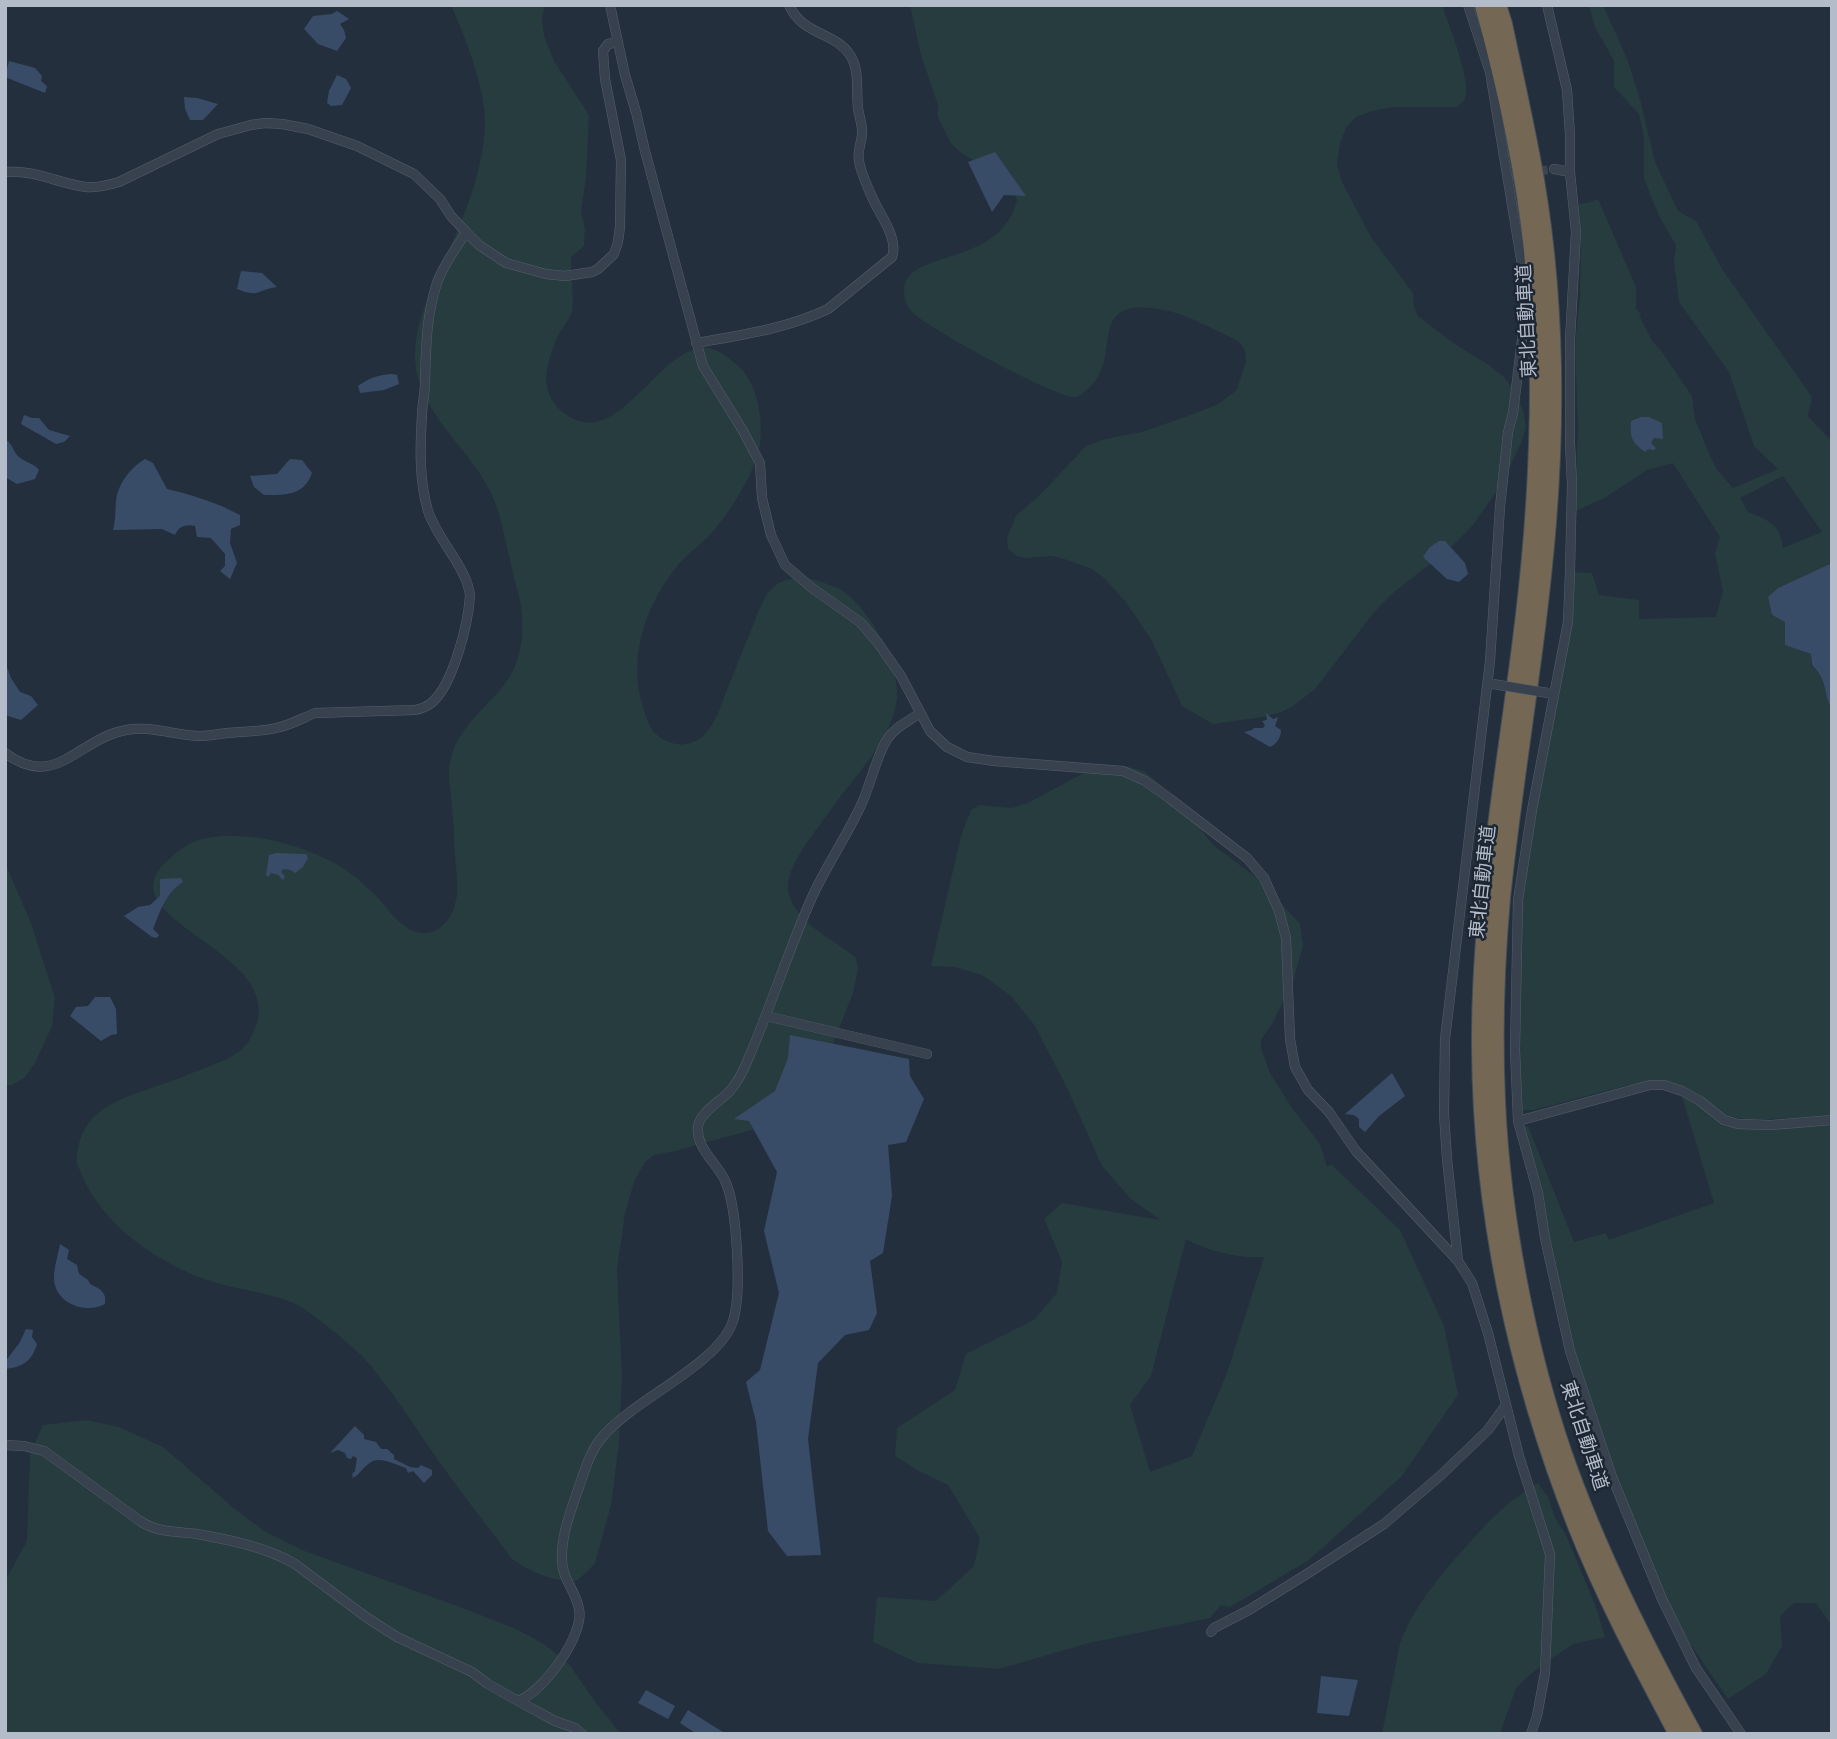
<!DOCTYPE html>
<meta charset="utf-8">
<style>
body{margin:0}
#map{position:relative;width:1837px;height:1739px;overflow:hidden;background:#242f3e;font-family:"Roboto Condensed",sans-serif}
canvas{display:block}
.frame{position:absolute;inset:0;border:7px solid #b4bcc9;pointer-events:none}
</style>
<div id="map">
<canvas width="1837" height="1739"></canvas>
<div class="frame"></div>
</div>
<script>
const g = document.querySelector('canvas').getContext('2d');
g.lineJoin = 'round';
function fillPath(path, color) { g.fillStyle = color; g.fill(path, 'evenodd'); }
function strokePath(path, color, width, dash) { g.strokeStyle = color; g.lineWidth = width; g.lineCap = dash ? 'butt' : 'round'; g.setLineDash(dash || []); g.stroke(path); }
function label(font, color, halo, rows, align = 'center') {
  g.font = font + ' "Roboto Condensed","Noto Sans JP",sans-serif'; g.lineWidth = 5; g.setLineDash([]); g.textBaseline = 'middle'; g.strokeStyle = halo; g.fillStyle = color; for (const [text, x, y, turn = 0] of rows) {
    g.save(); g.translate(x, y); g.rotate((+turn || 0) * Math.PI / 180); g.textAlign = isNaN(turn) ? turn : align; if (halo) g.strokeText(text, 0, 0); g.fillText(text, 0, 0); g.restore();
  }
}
const green = new Path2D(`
 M451,5h94l-3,13 2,18 10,25 35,54 -3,62 -5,34 4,18 -1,17 -13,11c0,13 3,43 1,54 -2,9 -11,18 -15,27 -6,14 -14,37 -9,52 3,12 13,23 24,28 57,31 100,-106 155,-61 5,4 13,9 17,15 15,21 19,48 16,73 -5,29 -33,72 -53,93 -9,9 -20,16 -28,26 -33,39 -52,94 -36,143 5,16 8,28 26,35 11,5 26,2 35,-7 12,-12 18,-32 24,-48 9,-21 17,-43 26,-64 5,-13 11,-31 23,-39 12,-8 31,-6 45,-2 7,3 15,5 21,9 18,12 37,42 45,62 5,12 10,31 9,45 -4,36 -35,71 -57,99 -12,16 -24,33 -36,50 -7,11 -17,28 -16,42 0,6 5,16 9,21 14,21 41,32 59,48l2,12 -5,23 -24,61 -45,67 -109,30 -21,4 -9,7 -11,20 -9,31 -8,57 5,107 -3,66 -8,62 -16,58 -9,10 -10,8c-24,1 -45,-9 -64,-22 -24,-32 -49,-64 -72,-96 -25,-36 -48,-73 -77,-106 -11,-11 -24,-21 -36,-31 -9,-7 -19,-15 -29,-21 -25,-12 -54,-14 -81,-22 -49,-14 -106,-51 -130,-97 -1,-2 -9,-20 -10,-22 -1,-6 1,-18 3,-24 11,-34 44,-42 74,-53 19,-6 37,-14 56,-21 16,-6 29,-11 39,-25 56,-87 -141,-116 -86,-176 7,-7 19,-18 28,-22 43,-19 123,3 159,30 9,7 19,16 27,24 14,15 31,44 57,34 10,-4 19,-16 21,-27 5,-15 1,-31 0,-47 -1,-16 -1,-32 -3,-48 0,-11 -3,-24 -3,-35 0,-40 32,-60 55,-89 17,-21 21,-53 17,-79 -3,-16 -8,-31 -11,-46 -6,-23 -9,-48 -20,-69 -22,-45 -73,-79 -75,-133 -1,-32 14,-63 27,-91 20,-47 43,-96 43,-148 -1,-34 -20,-82 -34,-114z
 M910,5h532c7,20 27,71 24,89 -1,7 -4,9 -9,13h-63l-22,4 -16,6 -10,11 -6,15 -3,21 5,18 29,55 42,56 1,14 4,9 38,29 33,20 16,13 10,14 8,18 3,17 -5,16 -18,39 -30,43 -25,25 -54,42 -19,19 -60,78 -22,17 -12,6 -18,5 -50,7 -31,-18 -30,-65 -27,-40 -22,-24 -11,-8 -28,-10 -12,-3 -27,2 -8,-2 -9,-7 -1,-11 9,-22 25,-22 45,-48 19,-7 37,-7 49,-17 27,-11 15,-11 4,-4 9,-27 -1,-12 -5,-7 -8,-5c-20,-9 -42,-22 -63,-27 -88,-19 -44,43 -79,76 -3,3 -9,8 -13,10 -15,5 -149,-69 -164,-84 -7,-7 -11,-19 -8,-29 10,-34 96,-19 112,-84l-3,-7 -38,-31 -16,-10 -10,-10 -12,-25v-12l-17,-50z
 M1589,5h14l25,56 13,42 14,59 23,49 18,10 26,48 90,128 -4,19 24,26v121l-54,25 -10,9 4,18 13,7v23l26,9v11c18,18 11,26 21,45v406l-82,4 -22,-4 -28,-20 -43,-16 -32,6 -91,24h-13l-4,-61 4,-148 53,-329 18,1 7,22 40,5v19l77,-2 7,-26 -8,-38 5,-16 -47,-74 -26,7 -43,28 -30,14 4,-82 -3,-85 5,-46 1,-66 -2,-29 11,-2 8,-3 38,88v22l5,5 -2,1 13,26 8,8 32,47 3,23 16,39 7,13 15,17 45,-19 -24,-23 -25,-74 -50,-70 -5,-41 2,-16 -16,-27 -16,-39v-41l-5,-24 -25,-27v-26l-19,-34zM1783,476l39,56 -39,16c-3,-24 -13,-27 -35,-36l-8,-14z
 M1108,766h18l19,6 16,13 28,29 24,31 44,33 43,46 3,22 -10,35 -20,41 -12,18v8l9,25 22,35 28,36 7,23 4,-3 69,66 44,96 14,69 -57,82 -92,83 -79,47 -9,-2 -11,13 -121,25 -90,26 -81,-6 -45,-21 4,-45 59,4 38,-35 6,-28 -32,-53 -31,-15 -22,-14 2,-28 58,-38 11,-36 68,-34 23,-27 5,-31 -18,-43 18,-16 98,17 -30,-22 -28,-32 -34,-76 -33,-64 -24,-30 -29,-21 -27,-8 -24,-1 30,-130 10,-26 8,-5 33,3 16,-5 65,-35zM1186,1239c22,12 53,20 78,18l-37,116 -35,83 -42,16 -20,-67 21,-29z
 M5,863l26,60 24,75 -3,28 -17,37 -11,15 -12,7 -7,1z
 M1681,1093l46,32 25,3 80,-5v503l-16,-23h-22l-14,13 2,30 -16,28 -38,25 -39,-57 -24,-46 -49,-121 -41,-121 -53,-226 6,-2 46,116 32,-9 3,7 105,-37z
 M86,1420l33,7 44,20 73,63 30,22 36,18 166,60 48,19 28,15 25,20 27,39 25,31h-616v-153l22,-40 3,-86 13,-30z
 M1538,1483l10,14 7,21 10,15 12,28 20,49 8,27 -32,7 -24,16 -22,17 -11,11 -16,46h-118l18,-91 10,-23 16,-25 21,-27 41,-46 22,-20z`);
const water = new Path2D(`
 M337,11l12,8 -9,5 4,6 2,8 -9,13 -19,-7 -14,-15 9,-13 19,-2z
 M9,61l26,7 7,8 -1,5 6,5 -2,7 -40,-16z
 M337,75l9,4 5,9 -9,17 -11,1 -4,-3 2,-12z
 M184,97l13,1 21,6 -15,16h-13l-5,-11z
 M995,152l31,44 -22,-1 -12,17 -24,-50z
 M241,271l21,2 15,14c-21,3 -17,11 -40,2z
 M392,374l5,1 2,9 -15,6 -24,3 -2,-7c11,-8 19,-11 34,-12z
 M24,415l8,3h7l10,12 21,6 -6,6 -8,2 -35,-20z
 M1641,417h8l13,6 1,16 -9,-1 -3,5 5,5 -2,2 -6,-1 -3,3c-14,-11 -15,-14 -14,-31z
 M5,439c8,5 8,13 14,18 7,6 15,6 20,13l-4,9 -18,5 -12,-7z
 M145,459l8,4 14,26c25,6 49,13 73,26v10l-9,4 -1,14 7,20 -7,16 -10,-8 5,-5v-12l-14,-16 -14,-1 -2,-11c-9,-2 -16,0 -20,9l-13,-6 -49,1c3,-12 2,-18 3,-29 2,-17 14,-33 29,-42z
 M290,459l12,1 10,13c-8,23 -27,22 -48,22l-10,-8 -4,-11 27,-2z
 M1439,541h6l20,22 3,11 -9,8 -12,-3 -24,-22 6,-9z
 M1832,563v147c-10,-19 -3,-27 -20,-45l-1,-11 -26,-9v-23l-13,-7 -4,-18 10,-9z
 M5,662l6,16 9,14 11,4 7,9 -17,15 -13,-4 -3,-3z
 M1266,713l7,6 5,-2 -3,9 6,4c0,7 -4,14 -11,17l-26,-15 8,-2 2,-2h9l2,-3 -3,-4 5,-1z
 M276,853l30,1 2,4 -5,9 -8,6 -4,-3 -8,-1 -2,3 4,4 -2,4 -5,-5 -7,-2 -3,4 -2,-2 3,-20z
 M181,878l2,4c-17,10 -23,30 -30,47l6,6 -2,3 -5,-1 -28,-21 14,-9 12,-2 10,-9v-17z
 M95,997h15l6,12 1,25 -6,1 -10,6 -31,-25 6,-9 12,-1z
 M790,1035l119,24 1,17 14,23 -18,43 -18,3 4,51 -9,57 -13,8 7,52 -8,17 -24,5 -27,28 -10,76 13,116 -34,1 -19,-25 -12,-109 -10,-40 14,-12 19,-77 -15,-62 13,-59 -28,-51 -15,-2 41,-28 13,-33z
 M1392,1073l13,23 -26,20 -14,16 -6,-5v-8l-5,-4 -9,-1z
 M60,1244l9,6 -2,9 10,6 2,9 9,6 2,4c10,5 17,8 15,20 -19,11 -51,-1 -51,-26 0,-11 4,-23 6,-34z
 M26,1329l7,1 -1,7 5,7c-5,17 -14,23 -32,25v-7l15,-20z
 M355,1426l9,9v4l12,3 5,7h6l7,6v4l16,8 8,1 3,-3 11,5v5l-8,8 -11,-12 -5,2 -2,-5c-10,-3 -25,-12 -35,-6 -7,4 -11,12 -18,16l-1,-4 3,-3 2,-13 -4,-2 -2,3 -4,-1 -2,-5 -7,-3 -8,3z
 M1321,1676l37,4 -9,36 -32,-3z
 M646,1690l29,16 -7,13 -30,-16z
 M688,1710l38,24h-29l-17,-11z`);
const minorTunnel = new Path2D(`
 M1512,175l42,-6`);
const minor = new Path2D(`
 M610,5l15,70 11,37 9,39 58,215 40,65 17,32 2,35 9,37 14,30 27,23 48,34 18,21 23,33 29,55 17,16 20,10 27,4 129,10 22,10 24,17 78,60 17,20 15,33 7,27 4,101 5,28 13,23 21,22 27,39 102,110 14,22 16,50 31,123 31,98 -5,119 -8,43 -6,18
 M1547,5l20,85 3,45v37l6,60 -6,108v103l2,41 -2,87 -2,51 -36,188 -14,90 -3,150 3,71 20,72 7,45 25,113 42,126 50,122 34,69 45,66
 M1554,169l16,3
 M5,172c33,-2 51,11 81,15 11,1 23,-2 33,-5l99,-48 33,-9 14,-2 17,1 26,5 49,17 57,28 26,25 11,17 15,16 13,13 27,18 40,11 19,2 27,-4 6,-3 16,-15 4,-12 2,-15 1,-67 -16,-81 -2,-28 5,-7 10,-2
 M696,343c45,-8 90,-14 132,-34l64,-52c7,-19 -13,-43 -20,-60 -5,-11 -11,-24 -13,-36 -2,-9 2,-17 3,-26 1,-10 -3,-18 -4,-27 -2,-17 2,-38 -8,-53 -16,-24 -47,-19 -61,-50
 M5,753c51,38 72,-14 121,-23 25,-5 50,6 74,6 9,0 18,-2 27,-3 17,-2 37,-1 53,-6 12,-3 23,-9 35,-14l100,-3c5,-1 11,-3 15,-6 23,-17 38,-80 40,-108 -2,-27 -33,-57 -42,-85 -9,-31 -8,-64 -6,-96 0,-10 3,-21 3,-32 1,-34 1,-67 12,-100 6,-18 19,-34 29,-51
 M766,1016l161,38
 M1518,1121l132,-36h14l18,6 18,10 24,19 14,4 33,1 61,-5
 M1458,1261l-11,-102 -3,-45 1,-75 45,-378 10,-154 8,-75 5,-19 12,-98 -3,-50 -32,-193 -22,-67
 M5,1445l19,1 20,5 96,70c18,12 36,10 57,13 33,6 69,13 98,30l71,53 31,20 75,35 16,12 30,17 37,20 20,7 7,6
 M1211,1632l3,-4 35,-18 61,-38 74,-48 56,-48 48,-46 18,-25
 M518,1701c24,-8 67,-66 61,-92 -3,-18 -17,-30 -17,-49 -1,-25 9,-50 17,-73 6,-18 12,-38 25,-52 31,-36 115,-71 129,-114 9,-28 4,-112 -7,-138 -7,-19 -31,-34 -28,-57 3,-14 21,-24 31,-34 9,-10 15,-22 20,-35 23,-53 40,-109 64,-162 15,-32 35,-61 49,-92 9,-20 15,-49 26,-65 7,-11 21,-17 32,-25`);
const motorway = new Path2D(`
 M1483,5c21,77 41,165 49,245 11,123 6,250 -9,373 -17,142 -44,282 -43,425 1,163 36,326 96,478 28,71 65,140 101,208
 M1498,5l6,19c11,52 23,104 32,156 19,112 21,229 12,342 -10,126 -33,251 -46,376 -6,67 -8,135 -5,203 5,114 30,245 67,353 34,97 81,190 130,280`);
const minorBridge = new Path2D(`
 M1493,684l55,9`);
const streetNames = [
 ["東北自動車道",1528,321,-93],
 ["東北自動車道",1484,882,-84],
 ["東北自動車道",1583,1436,72]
];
fillPath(green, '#263c3f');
fillPath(water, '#394c67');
strokePath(minorTunnel, '#3a4453', 9, [9, 4.5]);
strokePath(minor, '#565f6c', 10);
strokePath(motorway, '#434c59', 18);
strokePath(minor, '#38414e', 9);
strokePath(motorway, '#746855', 16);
strokePath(minorBridge, '#565f6c', 10, []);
strokePath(minorBridge, '#38414e', 9);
label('19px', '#b4bcc9', '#1d2633', streetNames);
</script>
